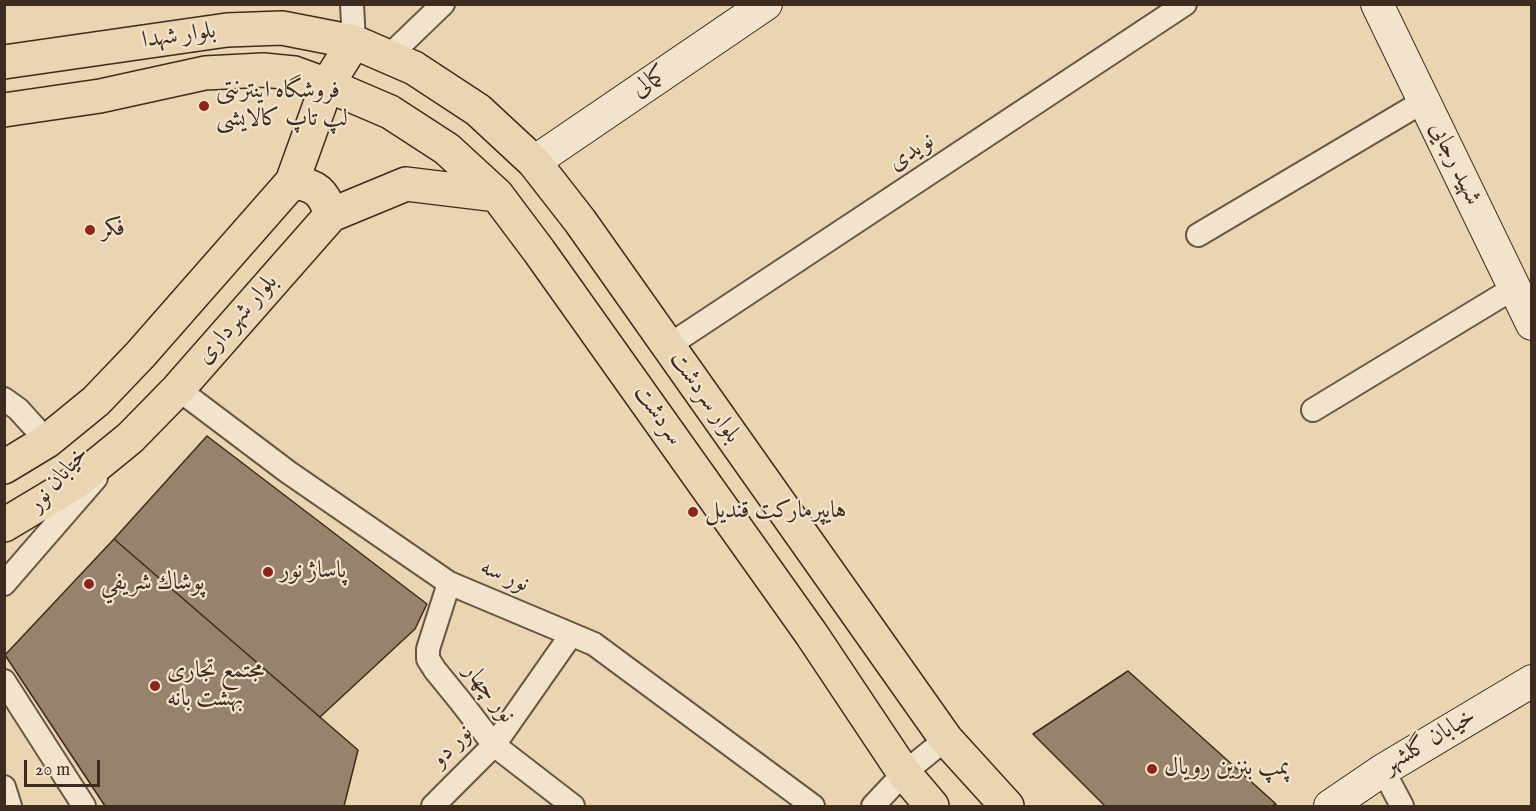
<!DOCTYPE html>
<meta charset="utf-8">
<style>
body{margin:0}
#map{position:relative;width:1536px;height:811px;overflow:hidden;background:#ebd4b0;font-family:"IM FELL English",serif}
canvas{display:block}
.frame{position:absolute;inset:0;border:6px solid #3d2b20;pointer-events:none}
.scale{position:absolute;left:24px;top:760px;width:76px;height:27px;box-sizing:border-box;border:3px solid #3d2b20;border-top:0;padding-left:8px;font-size:18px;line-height:21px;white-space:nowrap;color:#3d2b20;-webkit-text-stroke:4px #f2e3cc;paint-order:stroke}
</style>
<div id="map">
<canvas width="1536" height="811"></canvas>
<div class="frame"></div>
<div class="scale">20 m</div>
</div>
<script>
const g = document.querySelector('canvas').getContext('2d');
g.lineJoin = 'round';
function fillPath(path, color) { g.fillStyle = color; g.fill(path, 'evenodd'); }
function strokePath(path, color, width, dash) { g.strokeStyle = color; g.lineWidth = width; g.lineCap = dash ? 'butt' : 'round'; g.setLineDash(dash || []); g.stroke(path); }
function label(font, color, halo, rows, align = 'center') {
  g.font = font + ' "IM FELL English",Amiri,serif'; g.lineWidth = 4.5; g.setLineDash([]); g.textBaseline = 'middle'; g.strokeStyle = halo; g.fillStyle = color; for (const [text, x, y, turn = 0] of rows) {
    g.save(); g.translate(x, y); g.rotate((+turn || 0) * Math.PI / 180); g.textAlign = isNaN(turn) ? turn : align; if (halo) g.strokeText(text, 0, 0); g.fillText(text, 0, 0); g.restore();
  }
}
const building = new Path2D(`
 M207,436l220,168 -12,25 -95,88 -206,-178z
 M114,539l244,211 -14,56h-239l-100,-151z
 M1128,671l148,133 -4,2h-167l-72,-72z`);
const street = new Path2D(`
 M352,4l2,38
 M388,57l55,-53
 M1198,235l226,-134
 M668,346l517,-342
 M178,389l110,83 161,111 145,61 219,162
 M4,399l14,10 29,32
 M1313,410l201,-122
 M449,583l-21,66v10l7,11 26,32 33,43 79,61
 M4,584l92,-106
 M4,681l80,125
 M1383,770l19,36
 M4,787l6,19
 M433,806l61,-61 77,-110
 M873,806l31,-33 42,-34`);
const secondary = new Path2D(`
 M1377,4l155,320
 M534,162l232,-158
 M1330,806l53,-36 149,-89`);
const primary = new Path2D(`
 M4,62l223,-32 55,-2 72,14 60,26 64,42 56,52 46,59 366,518 61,67
 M4,110l96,-14 105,-23 58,-3 31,3 33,12 63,27 57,37 50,46 42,56 273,384 92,138 28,33
 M292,182c24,3 32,10 39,33
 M4,467l43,-26 49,-40 44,-46 152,-173 35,-97 27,-43
 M4,525l72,-43 54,-44 48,-49 153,-174 75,-31 91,11`);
const markers = [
 [204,106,6,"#8f2418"],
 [90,230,6,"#8f2418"],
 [693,512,6,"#8f2418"],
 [268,572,6,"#8f2418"],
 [89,584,6,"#8f2418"],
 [155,686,6,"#8f2418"],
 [1152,769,6,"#8f2418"]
];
const streetNames = [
 ["بلوار شهدا",179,37,-8],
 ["کمالی",650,83,-34],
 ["نویدی",912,153,-33],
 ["شهید رجایی",1454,164,64],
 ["بلوار شهرداری",238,320,-49],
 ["بلوار سردشت",704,398,55],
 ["سردشت",657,416,55],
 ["خیابان نور",59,480,-49],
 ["نور سه",504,577,23],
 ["نور چهار",488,694,52],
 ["خیابان گلشهر",1430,742,-31],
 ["نور دو",453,747,-46]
];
const poiNames = [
 ["فروشگاه اینترنتی",216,92],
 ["لپ تاپ کالایشی",216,120],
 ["فکر",102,230],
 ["هایپرمارکت قندیل",705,512],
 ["پاساژ نور",280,572],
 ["پوشاك شريفي",101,584],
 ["مجتمع تجاری",167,672],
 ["بهشت بانه",167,700],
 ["پمپ بنزین رویال",1164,769]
];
fillPath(building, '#97836b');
strokePath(building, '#3d2b20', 1.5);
strokePath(street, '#685544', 26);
strokePath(secondary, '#3d2b20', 34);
strokePath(primary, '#3d2b20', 36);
strokePath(street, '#f2e3cc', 22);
strokePath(secondary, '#f2e3cc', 32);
strokePath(primary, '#ebd4b0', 33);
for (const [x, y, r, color] of markers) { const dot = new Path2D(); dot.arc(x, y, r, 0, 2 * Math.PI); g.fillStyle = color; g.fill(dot); strokePath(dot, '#f2e3cc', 2); }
label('24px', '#3d2b20', '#f2e3cc', streetNames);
label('24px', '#3d2b20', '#f2e3cc', poiNames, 'left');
</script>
